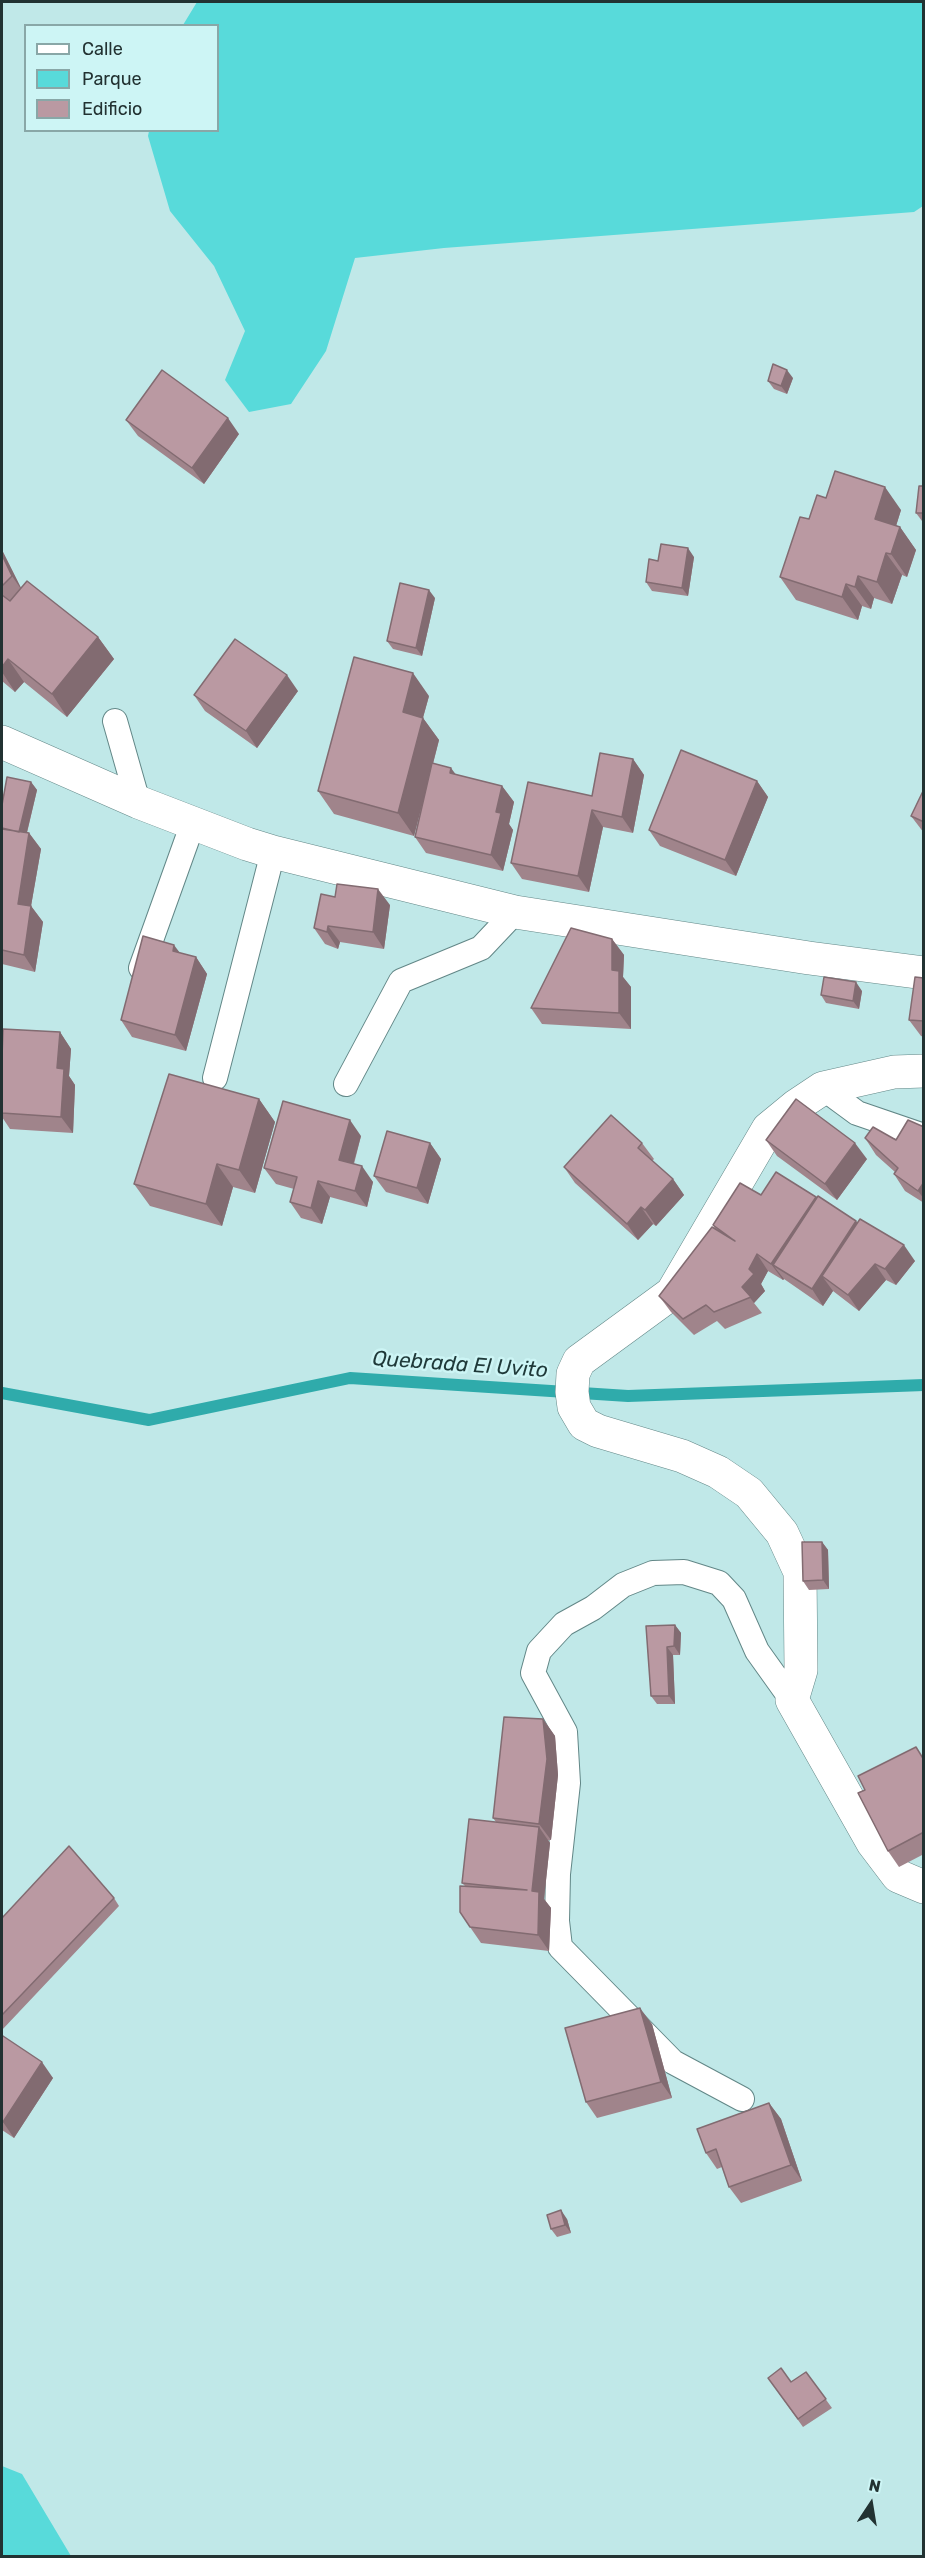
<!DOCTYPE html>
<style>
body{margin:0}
#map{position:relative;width:925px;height:2558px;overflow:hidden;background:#c0e8e8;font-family:Rubik,sans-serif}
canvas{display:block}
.frame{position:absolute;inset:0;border:3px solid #223232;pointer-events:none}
.legend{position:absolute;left:24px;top:24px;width:195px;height:108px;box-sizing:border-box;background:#cdf5f5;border:2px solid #89a7a7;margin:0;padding:8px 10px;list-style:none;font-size:18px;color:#223232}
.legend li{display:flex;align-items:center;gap:12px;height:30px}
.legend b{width:30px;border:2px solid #89a7a7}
.north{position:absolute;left:841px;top:2474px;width:60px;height:60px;-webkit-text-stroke:4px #cdf5f5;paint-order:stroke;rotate:12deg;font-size:16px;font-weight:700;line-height:24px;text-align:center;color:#223232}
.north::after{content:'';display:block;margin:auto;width:21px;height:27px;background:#223232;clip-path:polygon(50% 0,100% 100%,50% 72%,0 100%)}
</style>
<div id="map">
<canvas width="925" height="2558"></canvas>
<div class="frame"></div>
<ul class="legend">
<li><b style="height:8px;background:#fff"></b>Calle</li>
<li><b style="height:16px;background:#58dada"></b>Parque</li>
<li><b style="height:16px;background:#ba99a2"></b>Edificio</li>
</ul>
<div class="north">N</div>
</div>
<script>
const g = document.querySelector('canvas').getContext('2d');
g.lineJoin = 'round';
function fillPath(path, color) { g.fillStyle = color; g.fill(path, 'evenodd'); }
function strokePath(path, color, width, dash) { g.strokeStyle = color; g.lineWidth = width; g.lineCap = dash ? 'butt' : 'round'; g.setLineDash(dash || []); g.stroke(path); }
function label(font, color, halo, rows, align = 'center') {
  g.font = font + ' Rubik,sans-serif'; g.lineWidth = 5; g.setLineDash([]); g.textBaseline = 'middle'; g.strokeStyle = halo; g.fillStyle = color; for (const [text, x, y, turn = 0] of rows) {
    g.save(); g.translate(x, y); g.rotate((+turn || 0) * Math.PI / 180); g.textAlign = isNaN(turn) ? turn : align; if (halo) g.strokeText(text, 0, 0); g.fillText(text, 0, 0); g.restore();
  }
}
const green = new Path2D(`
 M197,2h726v204l-9,6 -470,36 -89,10 -29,93 -35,53 -42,8 -24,-32 20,-49 -31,-65 -44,-55 -22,-75 1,-5 69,-1v-104l-35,-1z
 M2,2466l20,8 49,82h-69z`);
const stream = new Path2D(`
 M2,1393l147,27 201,-42 278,18 296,-11`);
const service = new Path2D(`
 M115,721l23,81
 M141,968l52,-145
 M215,1078l58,-226
 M346,1084l55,-103 80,-33 34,-36
 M823,1088l34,25 67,23
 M742,2099l-69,-37 -113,-115 -3,-26 1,-47 10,-91 -3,-51 -32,-59 6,-22 25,-27 29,-16 30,-23 30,-12 31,-1 35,11 15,16 23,52 35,49`);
const tertiary = new Path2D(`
 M2,742l136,60 109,42 26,8 242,60 294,46 115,15
 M924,1071l-30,1 -71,16 -27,18 -28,23 -96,164 -93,68 -6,13 -1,18 2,15 10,17 14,7 84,25 36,16 31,21 33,40 18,39 1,98 -9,30 81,143 25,33 26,11`);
const wall = new Path2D(`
 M793,378l-6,16 -13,-5 -6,-8z
 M126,420l113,14 -35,50 -66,-48z
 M924,486v35h-2l-6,-8z
 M826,498l75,12 -5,16 4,1 16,23 -9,27 -5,-2 -10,29 -18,-6 -3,11 -9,-3 -4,14 -62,-20 -16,-23 29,-58z
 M2,550l19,38 77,49 16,22 -47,58 -43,-35 -9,10 -13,-11z
 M694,557l-6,39 -36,-5 -6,-9 12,-21z
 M435,598l-13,58 -29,-7 -6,-8z
 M298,691l-41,57 -52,-37 -11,-16z
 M429,696l-6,22 16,22 -6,24 23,11 46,11 12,16 -5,22 4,6 -10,41 -77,-18 -11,-16 7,-33 -8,32 -80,-22 -16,-23z
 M633,759l11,16 -11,58 -30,-6 -14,65 -67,-13 -11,-16 81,-67z
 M757,781l11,16 -32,79 -76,-30 -11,-16z
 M31,782l6,8 -10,43h2l12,16 -10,57 12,16 -8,50 -33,-8v-159z
 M924,789v44l-13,-17z
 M390,905l-6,44 -44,-7 -2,7 -13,-5 -11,-16z
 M612,939l12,16 -1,22 8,10v42l-89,-5 -11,-16z
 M180,953l16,4 11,17 -21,77 -54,-14 -11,-17z
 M924,978v59l-3,-1 -12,-16z
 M862,991l-3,18 -33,-6 -5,-8z
 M60,1032l11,17 -2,27 6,9 -2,48 -63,-4 -8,-12v-59z
 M259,1099l16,23 -20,71 -22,-6 -11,39 -72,-20 -16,-22z
 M924,1127v76l-19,-12 -11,-17 1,-2 -19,-17 -11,-17 31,2z
 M361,1136l-7,28 19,18 -6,25 -37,-10 -8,27 -21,-6 -11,-16 4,-13 -18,-5 -12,-16z
 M766,1140l101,19 -30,41 -60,-44z
 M430,1143l11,16 -13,45 -42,-12 -12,-16z
 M642,1143l12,16 -2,2 21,18 11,16 -28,31 -3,-2 -15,16 -63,-57 -11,-16z
 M761,1195l55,2 41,26 58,38 -19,24 -10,-5 -27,31 -26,-20 -10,15 -39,-27 -1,1 -15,-9 -7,13 4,7 -11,12 8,10 -37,16 -8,-8 -23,14 -23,-23 -12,-16 56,-67 -2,-4z
 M822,1542l6,8 1,39 -20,1 -6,-9z
 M675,1625l6,8 -1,22h-7l2,49h-18l-6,-8 -5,-70z
 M543,1719l12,17 3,39 -7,65h-3l2,3 -6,56 7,9 -2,43 -68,-8 -11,-16 -5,-41 -3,-3 34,-61 -3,-4z
 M924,1757v97l-25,13 -11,-16z
 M114,1898l5,8 -117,124v-112z
 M652,2024l20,74 -75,20 -11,-16z
 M2,2038l51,40 -39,60 -12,-8z
 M769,2103l12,16 21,62 -61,22 -12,-16 -7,-20 -5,2 -11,-16z
 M567,2219l4,14 -14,4 -6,-8z
 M806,2372l26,36 -29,19 -35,-49 23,4z`);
const shadedWall = new Path2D(`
 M787,370l6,8 -6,16 -6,-8z
 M228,418l11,16 -35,50 -12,-16z
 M885,487l16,23 -10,32 -16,-23z
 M900,527l16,23 -9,27 -16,-23z
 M688,548l6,9 -6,39 -6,-8z
 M2,550l21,42 -11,-16 -10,-21z
 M886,553l16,22 -10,29 -15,-22z
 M858,576l16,22 -3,11 -16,-22z
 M846,584l16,22 -4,14 -16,-23z
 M429,590l6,8 -13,58 -6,-8z
 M98,637l16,22 -47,58 -15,-23z
 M8,659l16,23 -9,10 -13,-20v-5z
 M413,673l16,23 -11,39 -15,-23z
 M287,675l11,16 -41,57 -11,-17z
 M423,718l16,22 -25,96 -16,-23z
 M633,759l11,16 -11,58 -11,-16z
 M451,768l12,16 -13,-11z
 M757,781l11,16 -32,79 -11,-16z
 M31,782l6,8 -12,50 -6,-8z
 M502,786l12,16 -5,22 4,6 -10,41 -12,-16 5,-43z
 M592,810l11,17 -14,65 -11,-16z
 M29,833l12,16 -10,57 12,16 -8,50 -11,-17 -6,-51z
 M378,889l12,16 -6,44 -11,-17z
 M328,926l12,16 -2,7 -11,-17z
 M612,939l12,16 -1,22 8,10v42l-12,-16 -7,-43z
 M174,945l12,16 -13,-10z
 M196,957l11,17 -21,77 -11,-16z
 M856,982l6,9 -3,18 -6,-8z
 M60,1032l11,17 -2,27 6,9 -2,48 -12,-16 -4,-49z
 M259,1099l16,23 -20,71 -16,-23z
 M350,1120l11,16 -11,40 -11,-16z
 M430,1143l11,16 -13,45 -11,-16z
 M855,1143l12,16 -30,41 -12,-16z
 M217,1164l16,23 -11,39 -16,-22z
 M362,1166l11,16 -6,25 -12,-16z
 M673,1179l11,16 -28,31 -11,-16z
 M318,1181l12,16 -8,27 -11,-16z
 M924,1182v17l-6,-8z
 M816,1197l11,16 -54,52 11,14 -1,1 -12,-16z
 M641,1207l12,17 -15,16 -11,-16z
 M856,1221l12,16 -46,39 11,15 -10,15 -11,-17z
 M904,1245l11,16 -19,24 -11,-16z
 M757,1254l11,17 -7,13 4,7 -11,12 -12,-16 7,-18z
 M875,1264l11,16 -27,31 -11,-16z
 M822,1542l6,8 1,39 -6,-9z
 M675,1625l6,8 -1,22 -6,-9z
 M667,1647l6,8 2,49 -6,-8z
 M543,1719l12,17 3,39 -7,65 -12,-16z
 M539,1827l11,16 -6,56 7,9 -2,43 -11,-16 -6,-44z
 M640,2008l12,16 20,74 -11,-16z
 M42,2062l11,16 -39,60 -11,-16z
 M769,2103l12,16 21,62 -11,-16z
 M561,2210l6,9 4,14 -6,-8z`);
const building = new Path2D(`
 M773,364l14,6 -6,16 -13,-5z
 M162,370l66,48 -36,50 -66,-48z
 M835,471l50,16 -10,32 25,8 -9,27 -5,-1 -9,29 -19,-6 -3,11 -9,-3 -4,13 -62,-20 20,-60 9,2 8,-24 9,3z
 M919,486h5v27h-8z
 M661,544l27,4 -6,40 -36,-6 3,-23 9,2z
 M2,555l10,21 -10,10z
 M27,581l71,56 -46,57 -44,-35 -6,8v-72l8,6z
 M400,583l29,7 -13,58 -29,-7z
 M235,639l52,36 -41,56 -52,-36z
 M354,657l59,16 -10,39 20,6 -25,95 -80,-22z
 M681,750l76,31 -32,79 -76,-30z
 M600,753l33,6 -11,58 -30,-7 -14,66 -67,-13 17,-81 64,14z
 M432,763l19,5 -1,5 52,13 -6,26 5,1 -10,42 -76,-18z
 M7,777l24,5 -12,50 -17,-4v-23z
 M924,789v33l-13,-6z
 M2,829l27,4 -11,71 13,2 -7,49 -22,-5z
 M337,884l41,5 -5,43 -45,-6 -1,6 -13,-4 7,-34 14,3z
 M571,928l41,11v31l7,1v42l-88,-5z
 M143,936l31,9 -1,6 23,6 -21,78 -54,-15z
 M824,977l32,5 -3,19 -32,-6z
 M915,977l9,1v43l-15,-1z
 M3,1029l57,3 -3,36 7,1 -3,48 -59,-4v-55z
 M169,1074l90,25 -20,71 -22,-6 -11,40 -72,-20z
 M796,1099l59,44 -30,41 -59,-44z
 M283,1101l67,19 -11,40 23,6 -7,25 -37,-10 -7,27 -21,-6 7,-25 -33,-9z
 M611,1115l31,28 -4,5 35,31 -28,31 -4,-3 -14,17 -63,-57z
 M908,1120l16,7v55l-6,9 -24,-17 4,-6 -33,-30 8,-11 23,13z
 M387,1131l43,12 -13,45 -43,-12z
 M776,1172l40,25 -45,67 -14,-10 -8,15 5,5 -12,13 9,10 -37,15 -8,-7 -23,14 -24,-23 53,-69 23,14 -22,-16 27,-42 21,12z
 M818,1196l38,25 -44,68 -39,-24z
 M860,1219l44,26 -19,24 -10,-5 -27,31 -26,-19z
 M802,1542h20l1,38 -20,1z
 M675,1625l-1,21 -7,1 2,49h-18l-5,-70z
 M504,1717l39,2 4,40 -8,65 -46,-6z
 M916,1747l8,13v72l-36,19 -30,-58 7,-3 -7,-14z
 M469,1819l70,8 -7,64 7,1 -1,43 -68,-8 -10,-15v-26l67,4 -65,-7z
 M69,1846l45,52 -112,117v-97z
 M640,2008l21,74 -75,20 -21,-74z
 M3,2036l39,26 -39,60 -1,-1v-83z
 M769,2103l22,62 -62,22 -13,-38 -10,4 -9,-24z
 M561,2210l4,15 -14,4 -4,-14z
 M781,2368l10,14 15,-10 20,27 -28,20 -30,-41z`);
const waterNames = [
 ["Quebrada El Uvito",460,1365,4]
];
fillPath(green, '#58dada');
strokePath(stream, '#2fabab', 12);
strokePath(service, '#628787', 26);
strokePath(tertiary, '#628787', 34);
strokePath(service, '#fff', 24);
strokePath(tertiary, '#fff', 33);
fillPath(wall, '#a0848b');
fillPath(shadedWall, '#826b71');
fillPath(building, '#ba99a2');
strokePath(building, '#826b71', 1.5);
label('italic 21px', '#1f3939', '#cdf5f5', waterNames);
</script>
